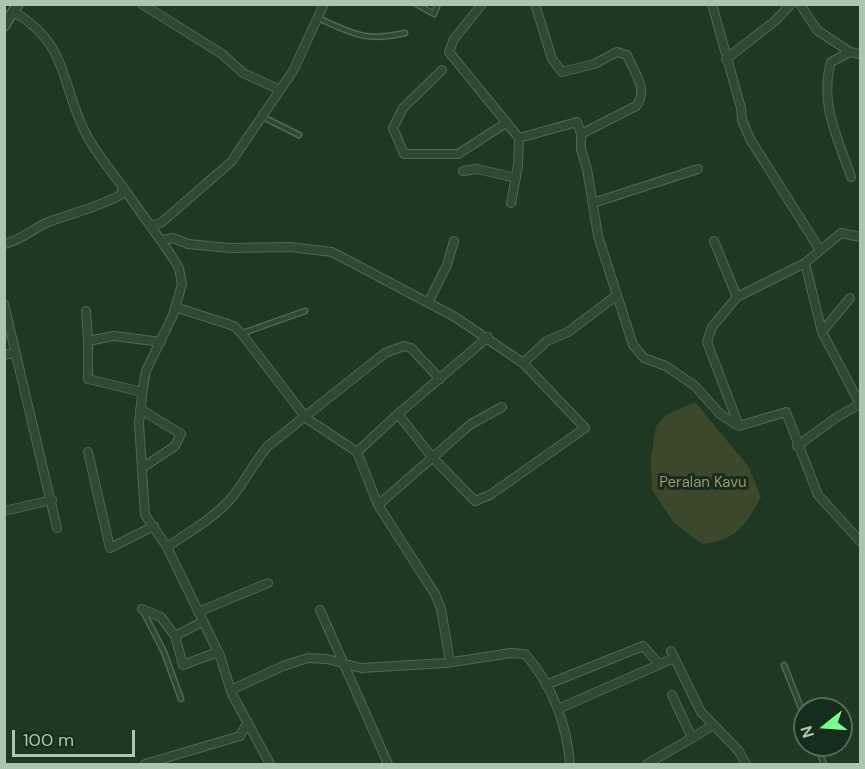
<!DOCTYPE html>
<style>
body{margin:0}
#map{position:relative;width:865px;height:769px;overflow:hidden;background:#1e3822;font-family:"DM Sans",sans-serif}
canvas{display:block}
.frame{position:absolute;inset:0;border:6px solid #abc6b0;pointer-events:none}
.north{position:absolute;left:793px;top:697px;width:60px;height:60px;box-sizing:border-box;background:#172d1b;border:2px solid #526a57;border-radius:50%;rotate:253deg;font-size:16px;font-weight:700;line-height:24px;text-align:center;color:#abc6b0}
.north::after{content:'';display:block;margin:auto;width:21px;height:27px;background:#77ff90;clip-path:polygon(50% 0,100% 100%,50% 72%,0 100%)}
.scale{position:absolute;left:12px;top:730px;width:123px;height:27px;box-sizing:border-box;border:3px solid #abc6b0;border-top:0;padding-left:8px;font-size:18px;line-height:21px;white-space:nowrap;color:#abc6b0;-webkit-text-stroke:4px #172d1b;paint-order:stroke}
</style>
<div id="map">
<canvas width="865" height="769"></canvas>
<div class="frame"></div>
<div class="north">N</div>
<div class="scale">100 m</div>
</div>
<script>
const c = document.querySelector('canvas').getContext('2d');
c.lineJoin = 'round';
function paint(path, color) {
  c.fillStyle = color;
  c.fill(path, 'evenodd');
}
function strokePath(path, color, width, dash) {
  c.strokeStyle = color;
  c.lineWidth = width;
  c.lineCap = dash ? 'butt' : 'round';
  c.setLineDash(dash || []);
  c.stroke(path);
}
function write(font, color, halo, rows, align = 'center') {
  c.font = font + ' "DM Sans",sans-serif';
  c.lineWidth = 6;
  c.setLineDash([]);
  c.textBaseline = 'middle';
  c.strokeStyle = halo;
  c.fillStyle = color;
  for (const [text, x, y, turn = 0] of rows) {
    c.save();
    c.translate(x, y);
    c.rotate((+turn || 0) * Math.PI / 180);
    c.textAlign = isNaN(turn) ? turn : align;
    if (halo) c.strokeText(text, 0, 0);
    c.fillText(text, 0, 0);
    c.restore();
  }
}
const green = new Path2D(`
 M695 402 748 466 761 497C745 526 737 540 702 544L674 523 652 490 651 458 656 426 666 415Z`);
const service = new Path2D(`
 M416 4 434 14 438 4
 M318 18C353 34 366 42 405 33
 M263 117 299 135
 M243 333 305 311
 M142 609 164 652 181 699
 M784 665 805 718
 M816 745 824 764`);
const minor = new Path2D(`
 M142 4 222 54 243 73 280 90
 M482 4 454 39 449 52 519 138 577 122 581 134
 M712 4 741 108 742 120 750 139 820 250
 M800 4 817 30 850 52
 M726 59 775 21 791 4
 M442 70 403 108 393 128 404 154H458L506 123
 M463 171 477 169 516 178
 M851 177C838 138 819 104 831 62L850 52 860 54
 M122 186 171 255 179 268 182 284 173 315 146 371 143 387 139 423 145 515 167 547 220 656 232 694 270 764
 M511 203 518 165 519 138
 M593 203 698 169
 M149 224 155 225 162 222 231 162 293 71 324 4
 M162 240 173 238 188 244 230 248 290 247 332 252 455 317 523 363 547 341 568 332 617 295 598 236 587 169 581 149V134L636 106C649 90 634 72 627 55L617 52 594 64 562 72 552 59 535 4
 M714 241 737 297
 M4 244C22 240 31 230 46 223 71 213 98 208 122 194V186C110 170 97 154 87 136 60 85 70 45 14 12
 M805 263 822 332
 M617 295 633 345 644 358 666 366 695 386 720 414 739 426 786 412 818 495 860 541
 M428 303 447 265 454 241
 M4 304 57 528
 M175 307 234 326 242 334 306 418 357 452 378 505 435 594 441 609 450 662
 M86 311 88 341
 M4 355 15 353
 M142 392 88 379V341L114 336 161 342
 M140 409 181 434 175 446 142 468
 M398 414 488 337
 M739 426 707 342 712 327 737 297 805 263 841 233 860 237
 M797 446 837 417 860 404 822 332 850 298
 M88 452 110 548 154 526
 M357 452 398 414 432 457 475 501 490 495 585 428 523 363
 M378 505 471 424 502 407
 M4 511 52 500
 M167 547C189 532 216 517 233 496 246 480 254 462 268 446L385 353 404 346 411 348 440 379
 M142 609 161 617 175 636
 M320 610 388 764
 M198 612 268 583
 M202 622 175 636 183 665 218 652
 M671 651 701 712 738 750 746 764
 M546 685 643 646 659 664
 M231 690 283 666 308 658 327 659 361 668 446 663 511 653 525 654C552 684 567 725 570 764
 M672 695 692 738 713 725
 M558 709 674 658
 M145 764 240 736 248 722
 M647 764 692 738`);
const tertiary = new Path2D(`
 M4 26 18 4`);
const parkNames = [
 ["Peralan Kavu",703,483]
];
paint(green, '#3c482c');
strokePath(service, '#4f6753', 7);
strokePath(minor, '#4f6753', 10);
strokePath(tertiary, '#4f6753', 12);
strokePath(service, '#314835', 4);
strokePath(minor, '#314835', 8);
strokePath(tertiary, '#314835', 9);
write('15px', '#9c9369', '#172d1b', parkNames);
</script>
